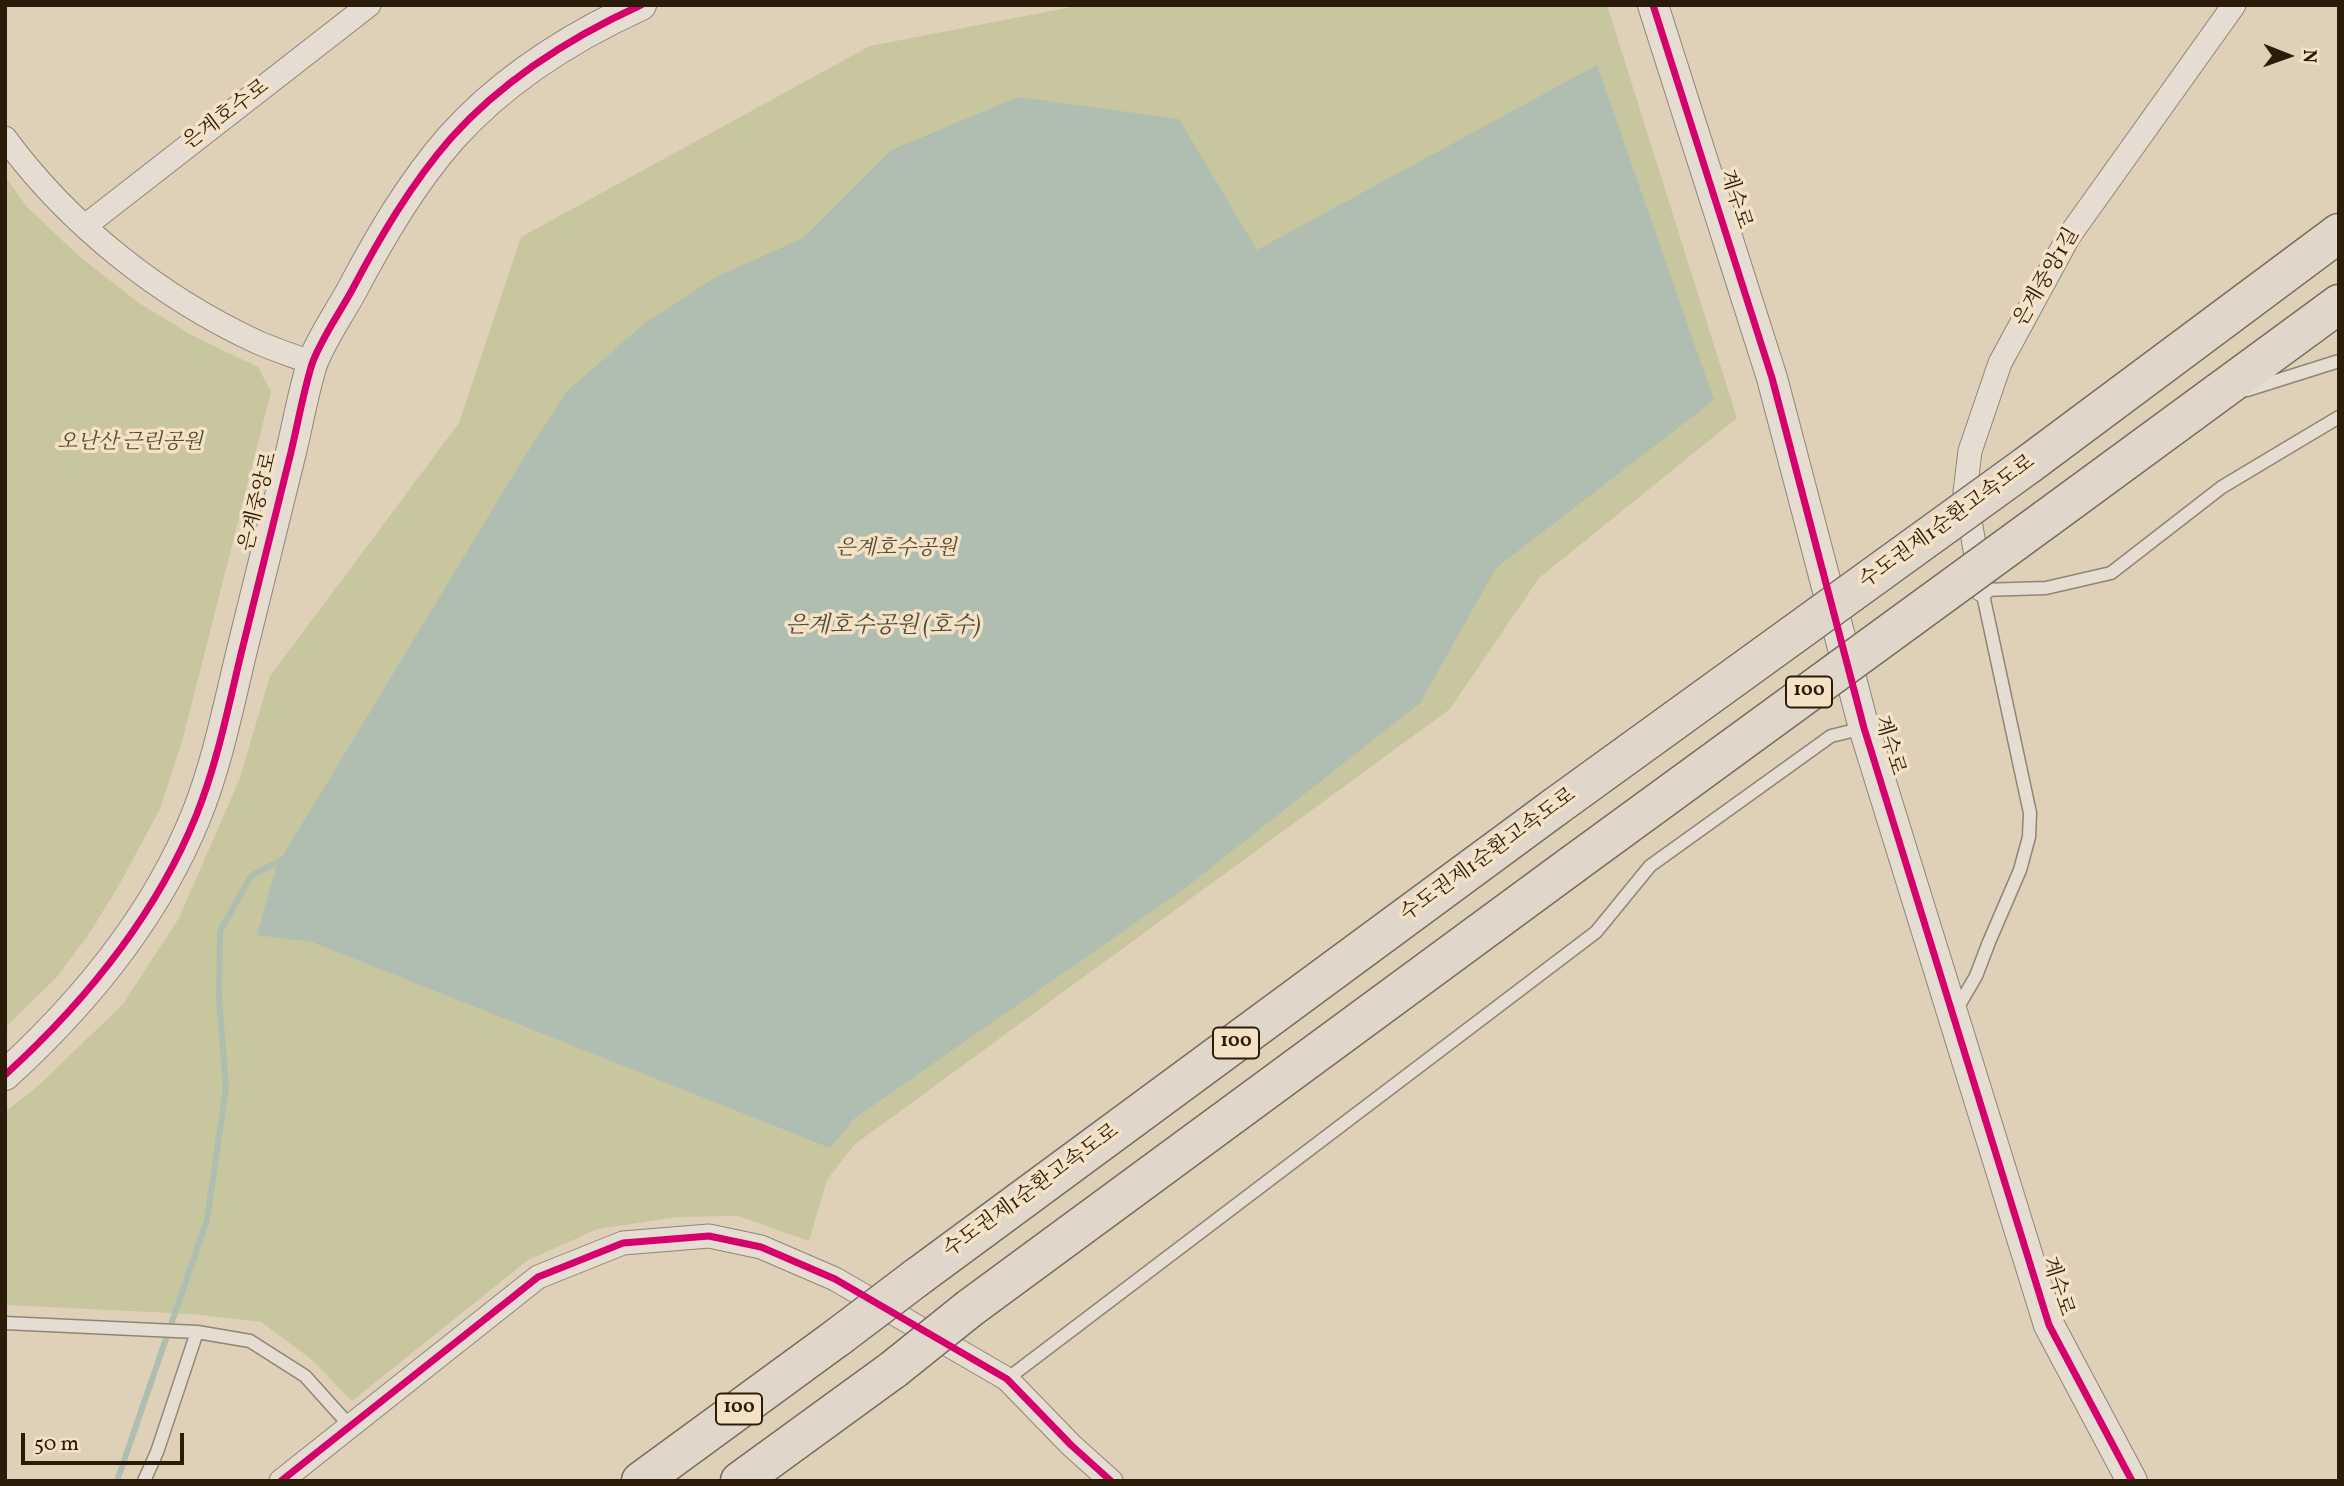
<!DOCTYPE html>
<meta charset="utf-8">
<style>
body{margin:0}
#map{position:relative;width:2344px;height:1486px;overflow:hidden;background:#dfd0b8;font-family:Vollkorn,serif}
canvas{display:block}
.frame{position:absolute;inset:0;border:7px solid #2b1c0a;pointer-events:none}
.north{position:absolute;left:2253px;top:21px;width:70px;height:70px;-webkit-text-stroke:5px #f5e2c6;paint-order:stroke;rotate:91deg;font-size:19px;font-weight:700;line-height:28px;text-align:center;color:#2b1c0a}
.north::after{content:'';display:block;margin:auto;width:24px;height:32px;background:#2b1c0a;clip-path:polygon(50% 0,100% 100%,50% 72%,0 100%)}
.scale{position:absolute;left:21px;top:1433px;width:163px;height:32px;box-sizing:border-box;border:4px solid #2b1c0a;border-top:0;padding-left:9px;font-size:21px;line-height:24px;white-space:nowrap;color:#2b1c0a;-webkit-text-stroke:5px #f5e2c6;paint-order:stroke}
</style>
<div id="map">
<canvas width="2344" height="1486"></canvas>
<div class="frame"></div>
<div class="north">N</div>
<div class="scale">50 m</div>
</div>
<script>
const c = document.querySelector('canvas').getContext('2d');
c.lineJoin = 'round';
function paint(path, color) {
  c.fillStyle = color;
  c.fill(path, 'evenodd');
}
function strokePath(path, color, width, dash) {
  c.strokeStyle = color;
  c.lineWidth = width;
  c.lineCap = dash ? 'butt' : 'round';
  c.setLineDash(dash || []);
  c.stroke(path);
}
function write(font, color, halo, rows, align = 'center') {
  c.font = font + ' Vollkorn,"Noto Serif KR",serif';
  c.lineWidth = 7;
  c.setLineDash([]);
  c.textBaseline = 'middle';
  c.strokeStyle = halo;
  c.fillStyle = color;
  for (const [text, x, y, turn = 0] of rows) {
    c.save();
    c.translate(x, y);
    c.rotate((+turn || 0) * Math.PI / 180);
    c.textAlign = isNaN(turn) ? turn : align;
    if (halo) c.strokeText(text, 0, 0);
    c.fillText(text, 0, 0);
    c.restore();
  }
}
const green = new Path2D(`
 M1082 5H1607L1737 418 1539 578 1450 709 854 1145 827 1180 809 1241 738 1216 677 1217 598 1229 528 1260 352 1401 311 1359 261 1322 192 1314 5 1305V1112L38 1086 123 1004 179 918 240 778 270 676 459 423 521 237 870 46Z
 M5 176 27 207 81 258 139 303 193 336 258 367 271 392 183 738 160 809 119 885 89 934 56 978 5 1028Z`);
const water = new Path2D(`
 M1597 65 1714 400 1496 568 1420 703 1184 889 855 1118 830 1148 312 942 257 935 276 867 523 459 567 391 645 323 716 277 803 238 891 150 1018 97 1179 119 1257 250Z`);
const stream = new Path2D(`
 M117 1481 207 1220 226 1087 219 998 220 931 251 876 281 860`);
const service = new Path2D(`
 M2247 390 2339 361
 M1955 1012 1976 976 1989 942 2020 870 2029 837 2030 813 1982 590 2046 588 2111 573 2222 487 2339 417
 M5 1323 197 1332 250 1341 305 1376 350 1426
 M1007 1379 1596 932 1650 866 1831 736 1864 728
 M144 1481 157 1452 197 1332`);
const minor = new Path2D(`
 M5 138C69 225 160 297 257 342 275 350 294 356 313 363
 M85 226 369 5
 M1982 590 1965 492 1970 451 2000 363 2069 236 2234 5
 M281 1481 538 1277 623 1243 709 1236 761 1247 835 1279 1007 1379 1071 1445 1111 1481`);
const tertiary = new Path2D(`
 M1653 5 1772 378 1864 728 2049 1325 2132 1481
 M5 1075C85 1002 155 917 196 816 217 764 228 708 241 654 257 587 274 520 291 452 298 423 303 393 312 364 321 339 339 314 352 290 380 237 411 184 451 138 502 81 571 37 641 5`);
const motorway = new Path2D(`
 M2029 464 2339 233
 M2046 519 2339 304
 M916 1278 1555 807
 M970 1308 1572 865
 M641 1481 838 1337
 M740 1481 894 1369`);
const motorwayBridge = new Path2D(`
 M1555 807 2029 464
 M1572 865 2046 519
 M838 1337 916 1278
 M894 1369 970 1308`);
const cycleway = new Path2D(`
 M1653 5 1772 378 1864 728 2049 1325 2132 1481
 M5 1075C85 1002 155 917 196 816 217 764 228 708 241 654 257 587 274 520 291 452 298 423 303 393 312 364 321 339 339 314 352 290 380 237 411 184 451 138 502 81 571 37 641 5
 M281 1481 538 1277 623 1243 709 1236 761 1247 835 1279 1007 1379 1071 1445 1111 1481`);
const shields = [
 [1809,692,46],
 [1236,1043,46],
 [739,1409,46]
];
const shieldNames = [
 ["100",1809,692],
 ["100",1236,1043],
 ["100",739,1409]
];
const streetNames = [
 ["은계호수로",227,116,-37],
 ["계수로",1734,200,72],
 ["은계중앙1길",2048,278,-60],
 ["은계중앙로",260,502,-76],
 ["수도권제1순환고속도로",1948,523,-36],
 ["계수로",1888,746,73],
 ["수도권제1순환고속도로",1489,856,-36],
 ["수도권제1순환고속도로",1032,1192,-36],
 ["계수로",2056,1287,72]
];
const parkNames = [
 ["오난산 근린공원",130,444],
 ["은계호수공원",896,550]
];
const waterNames = [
 ["은계호수공원 (호수)",883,628]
];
paint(green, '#c8c69f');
paint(water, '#afbeb0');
strokePath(stream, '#afbeb0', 6);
strokePath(service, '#8f8576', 15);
strokePath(minor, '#8f8576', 25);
strokePath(tertiary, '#8f8576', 32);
strokePath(motorway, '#766c5e', 41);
strokePath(service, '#e5ddd1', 12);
strokePath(minor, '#e5ddd1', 23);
strokePath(tertiary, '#e5ddd1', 30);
strokePath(motorway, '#e0d7ca', 38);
strokePath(motorwayBridge, '#766c5e', 41, []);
strokePath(motorwayBridge, '#e0d7ca', 38);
strokePath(cycleway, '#d6006c', 7);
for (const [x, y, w] of shields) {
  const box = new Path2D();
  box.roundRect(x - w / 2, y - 15.5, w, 31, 5);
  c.fillStyle = '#f5e2c6';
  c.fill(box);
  strokePath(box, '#2b1c0a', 2);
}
write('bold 19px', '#2b1c0a', null, shieldNames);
write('21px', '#2b1c0a', '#f5e2c6', streetNames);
write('italic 21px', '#544c30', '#f5e2c6', parkNames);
write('italic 23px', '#4c4a3b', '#f5e2c6', waterNames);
</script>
